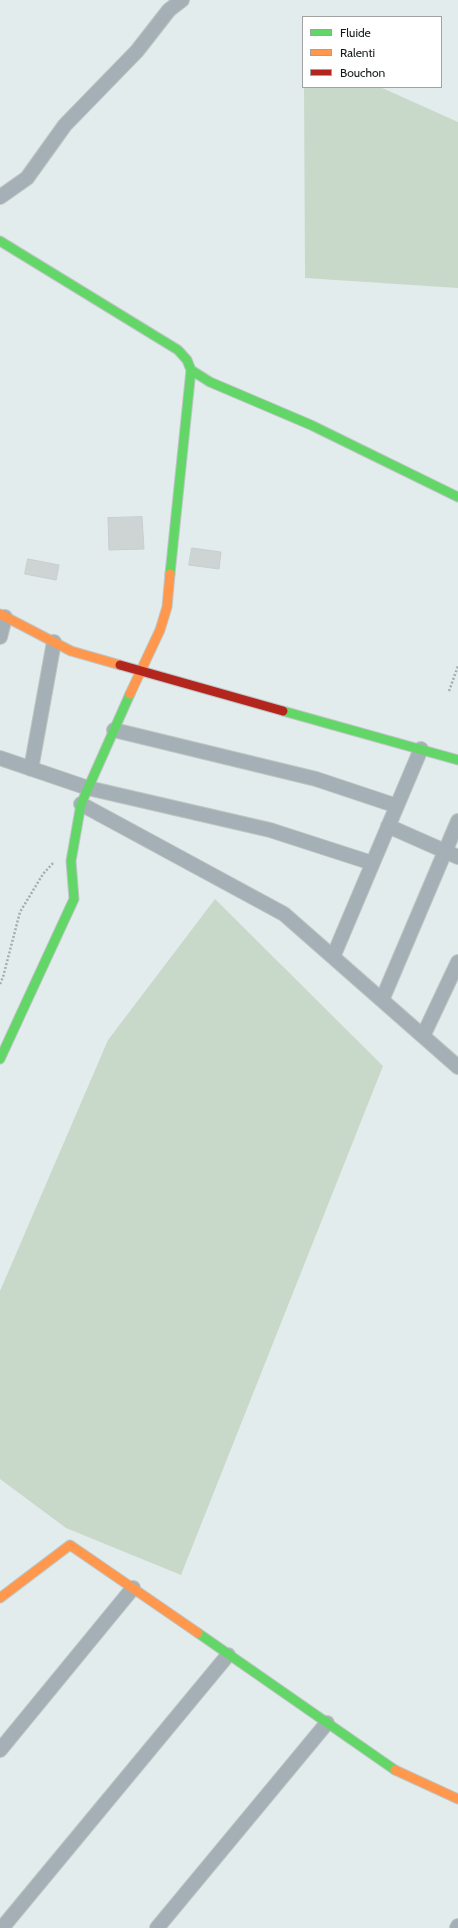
<!DOCTYPE html>
<style>
body{margin:0}
#map{position:relative;width:458px;height:1928px;overflow:hidden;background:#e2ecec;font-family:Cabin,sans-serif}
canvas{display:block}
.legend{position:absolute;left:302px;top:16px;width:140px;height:72px;box-sizing:border-box;background:#fff;border:1px solid #a1a3a3;margin:0;padding:5px 7px;list-style:none;font-size:12px;color:#141a1a}
.legend li{display:flex;align-items:center;gap:8px;height:20px}
.legend b{width:20px;border:1px solid #a1a3a3}
</style>
<div id="map">
<canvas width="458" height="1928"></canvas>
<ul class="legend">
<li><b style="height:5px;background:#63d668"></b>Fluide</li>
<li><b style="height:5px;background:#ff974d"></b>Ralenti</li>
<li><b style="height:5px;background:#b3261e"></b>Bouchon</li>
</ul>
</div>
<script>
const c = document.querySelector('canvas').getContext('2d');
c.lineJoin = 'round';
function paint(path, color) {
  c.fillStyle = color;
  c.fill(path, 'evenodd');
}
function strokePath(path, color, width, dash) {
  c.strokeStyle = color;
  c.lineWidth = width;
  c.lineCap = dash ? 'butt' : 'round';
  c.setLineDash(dash || []);
  c.stroke(path);
}
const green = new Path2D(`
 M304 87H380L458 122V288L305 278Z
 M215 899 383 1066 181 1575 66 1528 0 1479V1291L108 1040Z`);
const building = new Path2D(`
 M142 517 144 549 109 550 108 518Z
 M192 548 221 552 219 569 189 565Z
 M28 559 59 565 56 580 25 574Z`);
const path = new Path2D(`
 M449 691 458 666
 M0 984 3 977 20 912 43 874 54 862`);
const street = new Path2D(`
 M0 197 27 178 65 125 137 51 169 10 182 0
 M0 637 5 617
 M114 730 316 779 397 806
 M0 758 88 788 270 830 372 863
 M31 769 54 642
 M81 804 284 914 458 1067
 M388 826 458 857
 M333 957 421 749
 M382 1000 458 821
 M423 1036 458 962
 M0 1750 133 1588
 M2 1928 228 1655
 M157 1928 327 1723
 M457 1928 458 1926`);
const fast = new Path2D(`
 M0 241 178 350 187 360 191 370 210 382 311 425 458 497
 M170 574 191 370
 M283 711 458 760
 M0 1059 74 899 71 861 81 804 130 694
 M198 1633 395 1770`);
const slow = new Path2D(`
 M0 614 71 651 120 665
 M130 694 160 630 167 607 170 574
 M0 1598 70 1545 198 1633
 M395 1770 458 1799`);
const jam = new Path2D(`
 M120 665 283 711`);
paint(green, '#c8d9ca');
paint(building, '#cdd4d3');
strokePath(building, '#c7cecd', 1);
strokePath(street, '#bec5c5', 16);
strokePath(fast, '#bec5c5', 11);
strokePath(slow, '#bec5c5', 11);
strokePath(jam, '#bec5c5', 11);
strokePath(path, '#a3acb0', 2.5, [2, 2]);
strokePath(street, '#a4b0b5', 14);
strokePath(fast, '#63d668', 9);
strokePath(slow, '#ff974d', 9);
strokePath(jam, '#b3261e', 9);
</script>
